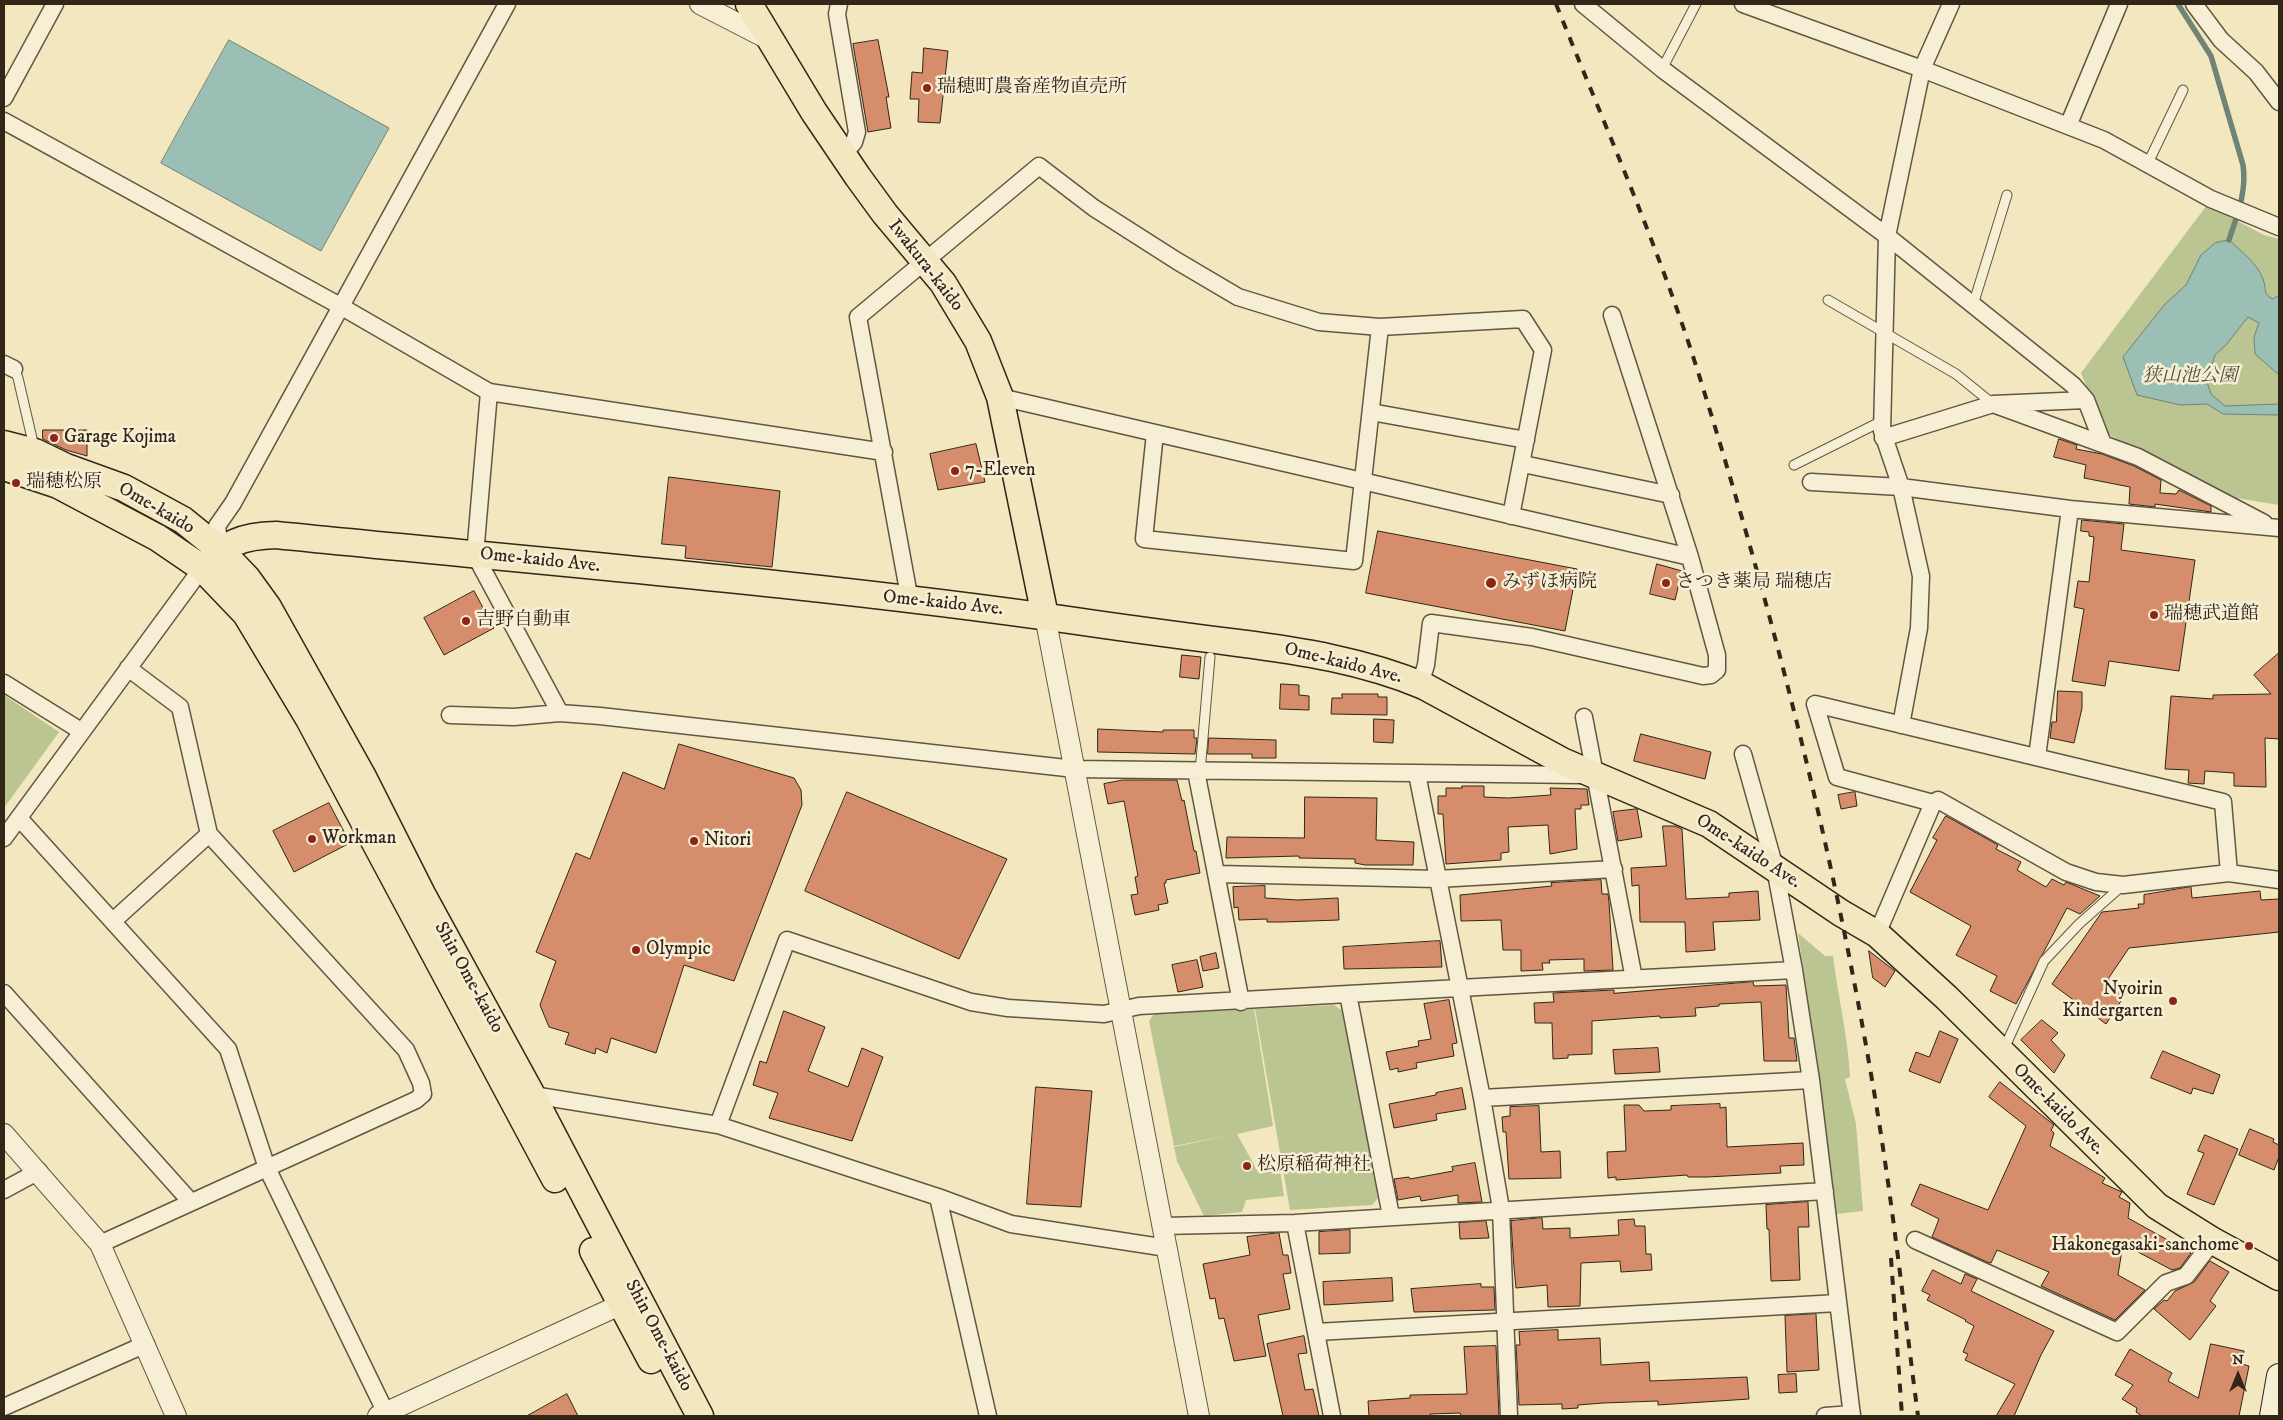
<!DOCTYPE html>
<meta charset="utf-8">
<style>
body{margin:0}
#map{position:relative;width:2283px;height:1420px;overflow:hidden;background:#f3e7bf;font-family:"IM FELL DW Pica",serif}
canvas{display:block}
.frame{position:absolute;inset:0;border:5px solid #312618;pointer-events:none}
.north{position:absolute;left:2213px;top:1350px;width:50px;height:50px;-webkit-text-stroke:4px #f7efd5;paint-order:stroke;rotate:0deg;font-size:14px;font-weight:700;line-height:20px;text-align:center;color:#312618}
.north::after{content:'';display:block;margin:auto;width:18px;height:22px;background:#312618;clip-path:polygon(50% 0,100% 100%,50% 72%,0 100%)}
</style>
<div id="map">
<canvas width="2283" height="1420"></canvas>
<div class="frame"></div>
<div class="north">N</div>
</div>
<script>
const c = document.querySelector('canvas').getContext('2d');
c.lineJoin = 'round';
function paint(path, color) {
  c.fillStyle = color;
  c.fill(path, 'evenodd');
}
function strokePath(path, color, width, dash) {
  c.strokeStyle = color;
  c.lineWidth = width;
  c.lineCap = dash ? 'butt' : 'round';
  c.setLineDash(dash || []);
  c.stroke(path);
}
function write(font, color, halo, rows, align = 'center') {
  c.font = font + ' "IM FELL DW Pica","Noto Serif JP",serif';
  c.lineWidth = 5;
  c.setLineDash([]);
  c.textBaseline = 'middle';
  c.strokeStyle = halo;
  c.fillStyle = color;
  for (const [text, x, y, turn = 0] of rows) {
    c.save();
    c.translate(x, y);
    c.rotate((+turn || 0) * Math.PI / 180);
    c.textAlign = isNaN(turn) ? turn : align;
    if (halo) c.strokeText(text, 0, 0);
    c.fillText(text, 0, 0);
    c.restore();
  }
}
const green = new Path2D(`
 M2207 205 2264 235 2279 239V505L2230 497 2105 433 2081 373Z
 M4 695 59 732 4 808Z
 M1798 933 1825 956H1833C1838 997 1848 1036 1850 1077L1845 1079 1856 1124 1863 1211 1836 1214 1820 1081Z
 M1334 1005 1343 1011 1378 1198 1372 1205 1290 1210 1255 1009Z
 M1254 1009 1273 1126 1237 1134 1258 1172 1280 1170 1284 1196 1246 1200 1242 1212 1204 1216 1177 1161 1174 1147 1230 1135 1174 1146 1149 1021 1154 1014Z`);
const water = new Path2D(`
 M229 40 389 128 321 251 161 163Z
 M2229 240C2240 250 2258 264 2263 279 2267 289 2262 294 2273 299L2279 295V375L2255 354 2254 337 2259 323 2248 317 2226 345 2215 355 2210 371 2207 382 2211 394 2225 406 2279 404V415L2223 414 2207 404 2180 405 2137 395 2123 357 2165 304 2186 285 2201 255 2215 243Z`);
const stream = new Path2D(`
 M2178 4 2211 56 2243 165C2247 192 2237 215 2229 240`);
const building = new Path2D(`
 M878 40 889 97H886L891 128 868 132 853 44Z
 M924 48 948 51 940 123 918 122 919 99H910L912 72 922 73Z
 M43 430H87V456L66 450 43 439Z
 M2059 439 2077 445 2076 449 2102 454 2134 466 2161 480 2160 493 2176 494 2179 490 2211 506V512L2155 504V507L2129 504 2130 487 2084 478 2086 465 2054 457Z
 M976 444 985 482 938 490 930 454Z
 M669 477 780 491 772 567 685 558 686 546 662 544Z
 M2082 520 2124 524 2121 550 2195 560 2179 671 2109 661 2105 686 2072 681 2084 609 2074 607 2078 581 2089 582 2094 537 2089 536V532L2081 531Z
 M1378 531 1577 569 1565 631 1366 593Z
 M1657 564 1682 571 1675 600 1650 594Z
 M474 591 494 628 444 655 424 618Z
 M2279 653V739L2265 738 2266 787 2234 786V773L2205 771 2204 784 2188 783 2189 770 2165 769 2171 696 2213 699V695L2271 694 2254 675Z
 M1182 655 1201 657 1199 679 1180 677Z
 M1281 684 1299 685V695L1309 696V710L1280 709Z
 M2058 691 2082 692V708L2074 743 2050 738 2052 722H2056Z
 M1342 694H1378V697H1387V715L1331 714 1332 698H1342Z
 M1374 719 1394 720 1393 743 1374 742Z
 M1098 729 1163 732V730H1194V738H1197L1195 754 1098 752Z
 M1641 734 1711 752 1705 779 1634 761Z
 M1209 738 1276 740V758H1252V754H1208Z
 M679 744 794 778 801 790 802 805 734 981 684 965 656 1053 611 1038 607 1053 596 1048 595 1054 565 1044 569 1033 549 1027 540 1005 556 961 536 952 576 853 590 859 623 772 664 789Z
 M1123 780H1177L1182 801 1184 800 1194 851H1196L1200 873 1166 880V883H1164L1168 903 1158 905 1159 910 1135 915 1131 895 1138 894 1135 877 1138 876 1124 801 1108 804 1104 784Z
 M1462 786H1484V797L1508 798 1551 795 1550 788 1587 789 1589 805H1581V809H1575L1577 849 1550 854 1548 825 1508 827 1509 852 1501 853V860L1446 864 1443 814H1438V796H1446V788H1462Z
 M847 792 1007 859 959 959 805 891Z
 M1855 792 1857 806 1841 809 1838 795Z
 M1305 797 1377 798 1376 840 1414 842 1413 865H1365L1355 863V859L1299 858V856L1226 858 1227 837 1304 838Z
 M329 803 350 843 294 872 273 831Z
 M1635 809H1637L1642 837 1618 841 1613 812Z
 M1946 816 1998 845 1996 849 2021 862 2017 870 2046 887 2052 879 2064 885 2066 882 2100 896 2080 914 2067 908 2016 1004 1990 991 1997 976 1956 955 1971 926 1910 892 1937 840 1933 838Z
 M1663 826H1675L1682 829 1686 899 1729 897V893L1758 891 1760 920 1713 922 1715 950 1686 952 1685 922H1640L1639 885 1632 886 1631 868 1666 866Z
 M1601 880 1602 894H1608L1609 902 1613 970 1584 971V959L1549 960 1550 963H1542L1543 970 1521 971V950H1503L1501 920 1461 921 1460 895 1552 886 1551 883Z
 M1265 886V898L1298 900 1338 898 1339 920 1282 922H1267V919L1239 920 1238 907 1234 908 1233 887Z
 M2191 887 2192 898 2260 891 2261 900 2279 899V932L2129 948 2108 979 2127 992 2106 1024 2052 984 2102 912 2139 908 2138 904H2144V895Z
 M1440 941 1442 967 1344 969 1343 947Z
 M1869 951 1895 971 1885 987 1873 978Z
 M1216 953 1219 968 1203 971 1200 957Z
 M1197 960 1203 987 1178 992 1172 965Z
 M1753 982 1754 986 1786 985 1789 1038H1794L1797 1061H1764L1761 1002 1719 1004V1006L1695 1008 1696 1016 1660 1018V1016L1592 1021V1054L1568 1055V1058L1553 1059 1552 1023H1535L1534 1003 1554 1002 1553 993 1614 990V993Z
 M1449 1000 1457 1043 1452 1044 1454 1056 1416 1063 1417 1068 1398 1072V1068L1390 1070 1386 1052 1419 1046 1418 1041 1431 1039 1424 1004Z
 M784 1011 825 1027 808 1071 848 1087 862 1048 883 1057 852 1141 769 1118 778 1093 753 1085 760 1061 766 1063Z
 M2042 1020 2058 1033 2051 1040 2065 1055 2054 1073 2021 1040Z
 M1940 1031 1958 1039 1940 1083 1909 1071 1916 1052 1929 1057Z
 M1658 1048 1660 1072 1615 1074 1613 1050Z
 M2163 1051 2220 1075 2213 1094 2193 1088 2191 1094 2151 1078Z
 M2000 1082 2054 1125 2051 1130 2054 1133 2050 1146 2105 1178 2102 1183 2122 1192 2119 1197 2130 1203 2128 1218 2191 1253 2180 1268 2172 1270 2123 1244 2118 1275 2145 1290 2115 1320 2041 1286 2049 1272 1997 1250 1991 1263 1987 1262 1932 1237 1939 1219 1911 1205 1920 1184 1988 1210 2026 1126 1989 1097Z
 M1036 1087 1092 1091 1081 1207 1027 1204Z
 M1462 1088 1466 1109 1436 1114 1437 1120 1394 1128 1389 1104 1436 1095V1093Z
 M1720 1104V1108L1726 1107 1727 1147 1803 1143 1804 1165 1780 1166 1781 1173 1707 1177H1688L1687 1175 1616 1180V1177L1608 1178 1607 1152 1626 1151 1624 1105H1639L1644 1111 1671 1110V1106Z
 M1539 1106 1541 1152 1560 1151 1561 1178 1509 1179 1506 1132H1503L1502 1117 1510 1116V1107Z
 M2250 1129 2274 1139 2273 1142 2279 1145V1157L2274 1170 2239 1155Z
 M2205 1135 2238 1149 2214 1205 2187 1194 2204 1153 2198 1151Z
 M1475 1163 1482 1202 1458 1203V1195L1421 1201 1420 1196 1398 1200 1394 1179 1409 1177 1410 1179 1453 1171 1452 1167Z
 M1808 1202 1809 1227H1798L1800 1280 1771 1281 1769 1229H1767L1766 1205Z
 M1542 1218 1543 1229 1570 1228V1238L1619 1235 1618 1220 1634 1219 1635 1226H1645L1646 1254H1651L1652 1270 1621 1272 1620 1261 1581 1263 1580 1306 1548 1307 1547 1285 1516 1288 1514 1267 1511 1221Z
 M1486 1221 1489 1238 1460 1239 1459 1223Z
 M1350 1230V1253L1319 1254V1232Z
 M1279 1233 1283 1255H1288L1291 1273 1283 1274 1290 1309 1258 1315 1266 1356 1234 1361 1224 1318 1219 1319 1215 1298 1210 1299 1203 1264 1250 1255 1247 1237Z
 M2210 1261 2229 1272 2210 1301 2216 1306 2190 1340 2154 1309 2164 1300 2167 1301 2175 1291 2194 1282Z
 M1933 1270 1961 1284 1965 1274 1977 1279 1971 1291 2054 1331 2041 1355 2014 1416H1996L2015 1384 1965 1360 1968 1354 1963 1352 1974 1326 1965 1321 1966 1320 1927 1300 1930 1295 1922 1291Z
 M1392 1278 1393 1301 1324 1305 1323 1282Z
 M1481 1284V1287H1494L1495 1310 1414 1312 1411 1289Z
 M1816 1314 1819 1370 1787 1372 1785 1316Z
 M1558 1330V1340L1600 1338 1601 1365 1649 1362 1650 1381 1747 1377 1749 1399 1658 1405V1401L1603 1403 1578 1405V1408L1562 1409V1404L1519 1405 1516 1345H1520L1519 1332Z
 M1304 1336 1307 1353 1298 1354 1305 1390 1313 1389 1319 1416H1283L1267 1344Z
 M2211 1344 2244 1351 2242 1364 2249 1366 2239 1416H2142L2136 1412 2137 1408 2122 1399 2133 1385 2115 1375 2130 1349 2172 1373 2168 1381 2198 1398Z
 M1496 1346 1499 1416H1461L1460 1413 1430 1414V1416H1369L1368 1401 1410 1398V1395L1467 1394 1464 1347Z
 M1796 1374 1797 1392 1779 1393 1778 1375Z
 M567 1394 578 1416H527Z`);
const service = new Path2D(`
 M1662 69 1696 4
 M2148 163 2183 90
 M1828 300 1956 374 1993 404
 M1973 305 2007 195
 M14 369 18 378 34 447
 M1794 465 1882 421
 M1200 772 1210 657
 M2004 1049 2044 961 2079 924 2123 885`);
const minor = new Path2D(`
 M839 4 837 14 857 132 854 142 843 155
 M1583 4 1662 69 1887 236 2073 385 2086 400 2103 444
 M1743 4 1922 69 2104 140 2211 199 2279 227
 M2194 4 2221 40 2256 72 2279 102
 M4 98 55 4
 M4 121 342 307 489 392 884 452
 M2068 126 2119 4
 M4 364 14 369
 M489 392 475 555 560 713
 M1000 397 1690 557
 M1993 404 2138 457 2264 523
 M1371 412 1526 440
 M1155 433 1144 539 1354 561 1380 327
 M1883 438 1993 404 2086 400
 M1523 464 1671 495
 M1811 482 1901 487 2070 509
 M220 550 217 526 233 503 507 4
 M910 601 858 317 1039 166 1094 208 1177 261 1238 297 1319 322 1380 327 1523 319 1543 350 1511 516
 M4 683 81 731
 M1420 684 1426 665 1431 623 1532 637 1703 676 1711 675 1717 670V655L1690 557 1612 315
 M450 715 514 717 560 713 600 716 1075 769 1582 775
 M1584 717 1634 979
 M1901 725 1919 628 1921 576 1901 487 1882 431 1887 236 1922 69 1951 4
 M1743 754 1775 868 1794 970 1811 1080 1852 1416
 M2037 757 2070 509 2279 528
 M1196 771 1241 1002
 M1417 774 1482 1098 1501 1209 1509 1416
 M1933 803 1837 777 1815 704 2223 802 2229 873
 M19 818 228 1049 267 1168 386 1413
 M4 838 202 568
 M1217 874 1437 879 1614 869
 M113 921 209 834
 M1877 934 1933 803 1938 800 2066 872 2096 882 2123 885 2229 873 2279 880
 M4 993 190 1201
 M1482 1098 1811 1080
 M527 1099 539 1096 718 1125 938 1197 1011 1224 1167 1248
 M718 1125 787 940 971 1002 1008 1008 1104 1014 1139 1006 1348 994
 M4 1190 39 1171
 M938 1197 988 1416
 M1391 1216 1348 994 1794 970
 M1295 1223 1332 1416
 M1163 1226 1295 1223 1825 1191
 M1915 1240 2117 1332 2166 1283 2186 1276 2213 1241
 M100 1244 416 1100 423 1094 421 1083 406 1050 209 834 180 707 128 668
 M1316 1332 1838 1303
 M4 1407 146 1344
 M1825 1416 1852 1414`);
const tertiary = new Path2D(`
 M700 4 770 40
 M1045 616 1199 1416
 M4 1134 100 1244 176 1416
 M378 1416 635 1298`);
const secondary = new Path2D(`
 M2272 1416 2279 1376`);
const primary = new Path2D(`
 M749 4 814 112 858 177 885 214 943 283 978 341 1000 397 1045 616
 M4 444 35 452 66 467 124 488 183 520 220 550 247 578 268 607 363 777 423 896 533 1097 700 1416
 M4 467 58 485 158 538 202 568 246 614 309 719 555 1179
 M202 568C227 543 240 536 276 535 543 562 811 583 1076 621 1130 629 1184 636 1238 643 1301 651 1364 661 1424 686L1562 761 1709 824 1841 913 1877 934 1947 998 2157 1206 2213 1241 2279 1277
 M593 1251 651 1360`);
const rail = new Path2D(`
 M1556 4C1607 131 1663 257 1703 388 1773 613 1831 842 1871 1074 1891 1187 1903 1302 1918 1416
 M1891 1258 1902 1416`);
const markers = [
 [927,88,5,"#8f2418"],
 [54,438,5,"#8f2418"],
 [955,471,5,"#8f2418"],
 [16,483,5,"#8f2418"],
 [1491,583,6,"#8f2418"],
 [1666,583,5,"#8f2418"],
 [2154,615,5,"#8f2418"],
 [466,621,5,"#8f2418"],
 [312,839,5,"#8f2418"],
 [694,841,5,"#8f2418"],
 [636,950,5,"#8f2418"],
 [2173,1001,5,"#8f2418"],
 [1247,1166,5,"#8f2418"],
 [2249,1246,5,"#8f2418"]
];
const poiNames = [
 ["瑞穂町農畜産物直売所",937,88],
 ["Garage Kojima",64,438],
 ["7-Eleven",965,471],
 ["瑞穂松原",26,483],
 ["みずほ病院",1502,583],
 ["さつき薬局 瑞穂店",1676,583],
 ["瑞穂武道館",2164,615],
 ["吉野自動車",476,621],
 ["Workman",322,839],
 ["Nitori",704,841],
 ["Olympic",646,950],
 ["Nyoirin",2163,990,"right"],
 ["Kindergarten",2163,1012,"right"],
 ["松原稲荷神社",1257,1166],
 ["Hakonegasaki-sanchome",2239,1246,"right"]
];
const streetNames = [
 ["Iwakura-kaido",925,266,52],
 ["Ome-kaido",156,509,30],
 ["Ome-kaido Ave.",540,561,6],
 ["Ome-kaido Ave.",943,604,6],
 ["Ome-kaido Ave.",1343,664,14],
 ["Ome-kaido Ave.",1748,852,33],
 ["Shin Ome-kaido",468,978,61],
 ["Ome-kaido Ave.",2058,1110,45],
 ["Shin Ome-kaido",658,1336,62]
];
const parkNames = [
 ["狭山池公園",2190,377]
];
paint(green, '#bbc591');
paint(water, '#9bbfb5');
strokePath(water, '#718276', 1);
strokePath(stream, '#718276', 5.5);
paint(building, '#d58d6c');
strokePath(building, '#312618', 1);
strokePath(service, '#625642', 11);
strokePath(minor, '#625642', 19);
strokePath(tertiary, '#625642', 22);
strokePath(secondary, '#312618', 26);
strokePath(primary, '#312618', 29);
strokePath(service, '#f7efd5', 9);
strokePath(minor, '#f7efd5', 16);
strokePath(tertiary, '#f7efd5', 20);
strokePath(secondary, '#f7efd5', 24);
strokePath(primary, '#f3e7bf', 26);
strokePath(rail, '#312618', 4, [9, 9]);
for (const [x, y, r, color] of markers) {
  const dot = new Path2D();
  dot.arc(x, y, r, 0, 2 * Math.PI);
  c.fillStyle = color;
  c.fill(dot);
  strokePath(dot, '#f7efd5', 2);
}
write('19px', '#312618', '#f7efd5', poiNames, 'left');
write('19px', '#312618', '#f7efd5', streetNames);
write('italic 19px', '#544e36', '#f7efd5', parkNames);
</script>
